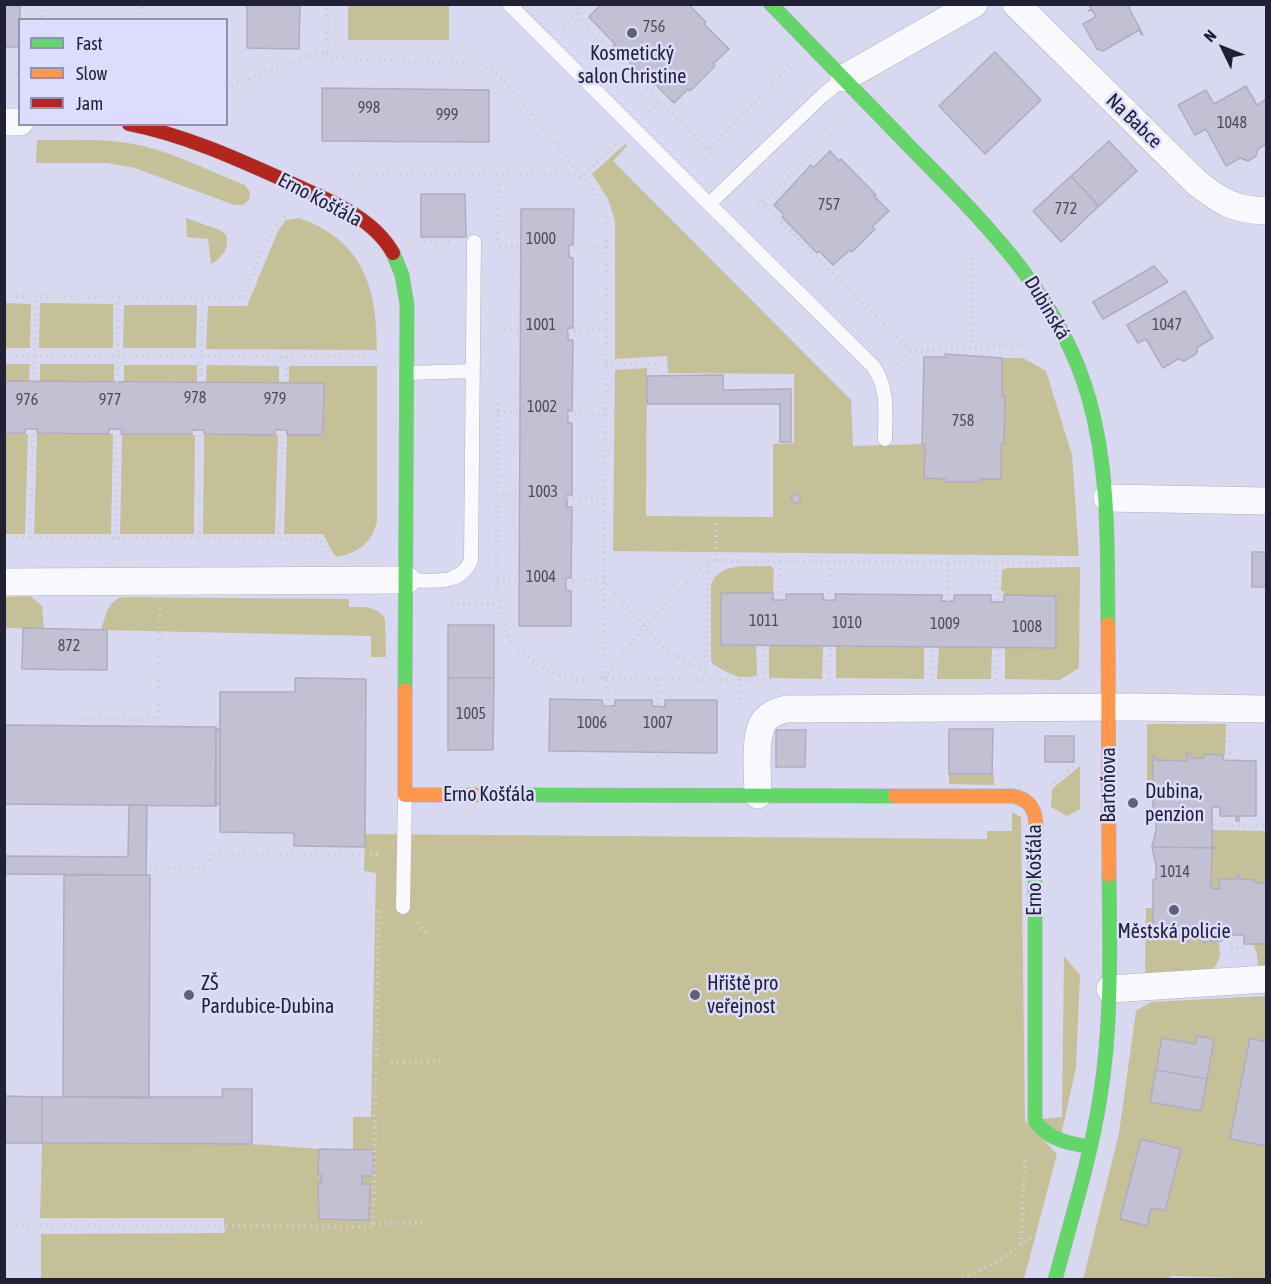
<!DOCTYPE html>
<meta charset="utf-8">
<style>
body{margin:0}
#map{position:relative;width:1271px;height:1284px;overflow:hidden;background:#d8d8f0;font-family:"Asap Condensed",sans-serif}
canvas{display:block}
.frame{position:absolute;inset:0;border:6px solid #212135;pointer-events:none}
.legend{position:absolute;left:18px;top:18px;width:210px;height:108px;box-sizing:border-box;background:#dcddfe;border:2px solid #9192ae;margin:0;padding:8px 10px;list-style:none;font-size:18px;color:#212135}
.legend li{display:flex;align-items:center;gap:12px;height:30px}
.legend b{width:30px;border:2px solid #9192ae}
.north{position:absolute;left:1193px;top:18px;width:60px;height:60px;-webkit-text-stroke:4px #dcddfe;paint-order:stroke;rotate:313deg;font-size:16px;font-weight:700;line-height:24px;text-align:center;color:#212135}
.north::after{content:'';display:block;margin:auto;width:21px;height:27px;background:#212135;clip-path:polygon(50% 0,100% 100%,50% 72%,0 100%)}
</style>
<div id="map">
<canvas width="1271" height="1284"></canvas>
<div class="frame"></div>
<ul class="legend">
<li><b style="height:8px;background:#63d668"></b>Fast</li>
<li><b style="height:8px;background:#ff974d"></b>Slow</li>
<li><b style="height:8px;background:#b3261e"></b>Jam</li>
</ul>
<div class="north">N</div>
</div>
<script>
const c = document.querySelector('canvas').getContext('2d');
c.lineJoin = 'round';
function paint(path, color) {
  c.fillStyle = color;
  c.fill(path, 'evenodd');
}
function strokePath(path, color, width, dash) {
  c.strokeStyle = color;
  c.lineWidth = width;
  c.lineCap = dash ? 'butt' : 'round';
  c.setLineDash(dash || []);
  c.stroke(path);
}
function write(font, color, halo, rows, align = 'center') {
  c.font = font + ' "Asap Condensed",sans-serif';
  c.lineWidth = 5;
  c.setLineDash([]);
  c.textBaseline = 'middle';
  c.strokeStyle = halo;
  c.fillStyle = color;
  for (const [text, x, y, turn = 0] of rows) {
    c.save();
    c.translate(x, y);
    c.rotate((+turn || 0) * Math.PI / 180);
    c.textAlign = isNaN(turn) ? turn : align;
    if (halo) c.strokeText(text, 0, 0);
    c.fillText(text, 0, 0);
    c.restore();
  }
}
const green = new Path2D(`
 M348 5H449V40H348Z
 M37 140C69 140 102 138 133 144 169 150 211 172 245 185L250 192 249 200 243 205H234L135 168 107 163H36Z
 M625 144 627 146 613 161 851 400 853 446 925 444 924 478 980 481V479H1001V444H1004L1005 396H1002V358H1023L1046 371 1072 455 1079 556 613 551 615 370 647 368 646 516 773 517V444L794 443V374L668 373 667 356 615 359V221L608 199 592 174Z
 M186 218 220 230 226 235C230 248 222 258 211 264L208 239 187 237Z
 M299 218C364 241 377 288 377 350L206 349 208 306H247L278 231 286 220Z
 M5 303 31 304 30 348H5Z
 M40 303 113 304V348H39Z
 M124 305H197L196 348H123Z
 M5 364H30L29 381H5Z
 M40 364H114V382L40 381Z
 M124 365H197V382L124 381Z
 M207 365 279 366V382H206Z
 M289 366H377V522C370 545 360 551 338 557L334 555 323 534H284L287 435H323V383L289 382Z
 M5 434H28L25 534H5Z
 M37 434H113L111 534H34Z
 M122 435H195L194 534H120Z
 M204 435H278L275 534H203Z
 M771 566 774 570 773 593 721 594V645L756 646 757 675C741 682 726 672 713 664L711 660V585C719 561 750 567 771 566Z
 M1080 567 1079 668 1060 680 1005 679V648H1056V596L1004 595V591H1001L1002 570 1007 568Z
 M30 596 42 606 44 629 5 628 4 597Z
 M122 597 349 599V607C364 607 376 605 385 619L386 657H371V636L101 630C106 616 107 602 122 597Z
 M769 645 823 646 822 679 769 678Z
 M836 646 924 647V679L836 678Z
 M939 647H992L991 679H937Z
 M1147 724H1226L1225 755 1204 754 1203 758H1190V753H1187V761L1156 760V756H1154L1153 780H1147Z
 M1080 766V809L1067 816 1051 807 1052 789Z
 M949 774H994V785L949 784Z
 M1012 812 1021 817 1025 1121 1057 1154 1024 1279H41V1234L225 1233 224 1218H40L42 1143 252 1144 319 1149H353V1117H371L376 873 364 871 365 834 987 839V831H1012Z
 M1212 830 1266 831V883H1256L1255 880 1239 879V875H1236V879L1220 880V889L1211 888 1212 849 1217 848 1216 847 1212 846Z
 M1146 908H1153V939H1156V935H1186L1187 942H1189V938H1203V942L1219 941 1220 956 1216 966 1211 969 1145 973Z
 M1266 941V965L1258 966 1257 954 1253 944H1263Z
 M1064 956 1080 975 1076 1067 1061 1136 1042 1119 1062 1117Z
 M1266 996V1279L1172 1276 1164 1280H1083L1119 1133 1136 1011 1151 1002Z`);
const building = new Path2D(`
 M4 4H20V47H4Z
 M247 4H300L299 49 247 48Z
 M601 4H688L706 22 704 24 729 49 713 64 715 66 690 91 688 89 674 103 649 78 647 80 613 46 615 44 589 17Z
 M1089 4H1127L1143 35H1142L1139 30 1103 51 1097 49 1083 24 1096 17 1092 10 1088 11 1091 9Z
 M995 52 1041 100 985 154 939 106Z
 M1246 86 1257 105 1266 99V144L1258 149 1256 156 1248 161 1240 158 1226 166 1206 129 1195 135 1178 105 1206 90 1214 104Z
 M322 88 489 90V142L322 141Z
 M1109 141 1137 171 1099 206 1071 176Z
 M830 151 839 161 841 159 876 195 874 196 889 211 872 227 875 229 852 252 850 250 833 265 819 251 817 253 782 217 784 215 774 205 811 165 814 167Z
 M1071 176 1099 206 1061 242 1033 211Z
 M421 194H465L466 237H421Z
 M521 209H574L573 245H569V257L573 258V328H568V340H573L572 411H568V423H572V495H567V507H572L571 578H566V590L571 591V626H519Z
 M1154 266 1168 282 1103 319 1093 302Z
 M1185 291 1213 338 1198 347 1196 354 1184 361 1178 359 1163 368 1146 339 1138 343 1127 325Z
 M945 354 1002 358V396H1005L1004 444H1001V479H980V482H945V479L924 478 925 444H922L924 357H946Z
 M723 375V390L791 389V442H780V404H647V376Z
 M4 381 324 383 323 435H287V430H275V435L204 434V430H192V434H121L122 429H109V434L37 433V429H25V433H4Z
 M797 493 801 500 795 504 791 497Z
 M1252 552H1266V587H1252Z
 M721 593H773V600H786V594H823V600H836L835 594 942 595 941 601H954V595H991V602H1004V595L1056 596V648L721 645Z
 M448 625H494V678H448Z
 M23 628 107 630V670L22 669Z
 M295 678 366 679 365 847 294 846V833L220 832V692H295Z
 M448 678H494L493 750H448Z
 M550 699 602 700 603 706H615V700H652V706L665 707V700H717V753L549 751Z
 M4 725 216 727V806L4 804Z
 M216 729H220V804H215Z
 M949 729H993L992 774H949Z
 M776 730H806L805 767H776Z
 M1045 736H1074V762H1045Z
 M1187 753H1190V758H1203L1204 754 1223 755V760L1256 761V816H1239V821H1236V816H1220V807H1212V846L1217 848 1152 847 1156 830V816H1153V756H1156V760L1187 761Z
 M129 805H147L146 875 4 874V856L128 857Z
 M1152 847 1217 848 1212 849 1211 888 1220 889 1219 879H1236V875H1239V879L1256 880V883H1266V941L1263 944H1244V935H1222V941H1206L1205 943 1203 942V938H1189V942H1186V935H1156V940L1153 939V880L1156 879V865Z
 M64 875H150L149 1098 63 1097Z
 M1197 1036 1214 1039 1207 1079 1156 1070 1162 1038 1195 1044Z
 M1250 1038 1266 1042V1146L1230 1139Z
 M1156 1070 1207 1079 1201 1111 1150 1102Z
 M222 1089H252V1144L42 1143V1097H223Z
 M4 1096 42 1097V1143H4Z
 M1141 1139 1181 1149 1165 1211 1151 1208 1147 1226 1120 1219Z
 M319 1149 373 1150V1176H362V1184H370L369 1220 319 1219 318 1183H322L321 1175H318Z`);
const path = new Path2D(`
 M42 4V20
 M572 4 579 11 582 23 708 150
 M142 20V4
 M563 27 586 4
 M327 53 331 58 480 64 502 78 582 177 618 142
 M4 74H20
 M226 87 314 54 327 53V4
 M649 112 659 102
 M720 162 708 150 790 66
 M352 175 566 173C593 176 600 201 607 224L603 679
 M752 192 911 351
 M750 216 842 124
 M498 240 499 174
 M424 241 453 242
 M499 246H521
 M569 248 607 247
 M971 257 973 347
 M4 296 243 298C251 279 269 226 285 216
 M498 329H521
 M568 331 607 330
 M4 356 376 357
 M896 364 911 351 1033 344
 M606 365 656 364V370
 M34 381 36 296
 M117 382 118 297
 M200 382 202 298
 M286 382V357
 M498 403 497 597 509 639 519 651 544 668 559 675 577 680 607 678 739 680V704
 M498 412H520
 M568 414 605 413
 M497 495 519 496
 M567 498 604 499
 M4 538 320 539 328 552
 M30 538 33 433
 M116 539V433
 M199 539V434
 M279 539 282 435
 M716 561V520
 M780 562 781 600
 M996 563 998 602
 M497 580 519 579
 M566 581H604L659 643 678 657 706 673
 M829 600 830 562
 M948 601V563
 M451 604H498
 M4 639H17
 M706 675 708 562
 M604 678 645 626 708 561 1075 563
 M657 679 658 706
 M739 680H775
 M763 680V645
 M829 680 830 646
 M996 680 998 647
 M931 681 932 647
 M607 706V678
 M81 719H158L160 609
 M1230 760V737
 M657 763 658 752
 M591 765V752
 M1054 783 1076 764
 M1214 824 1266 826
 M150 867H210V853L380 854
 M417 923 428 936
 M1231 936 1232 954
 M1231 947H1243L1248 949
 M391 1062 442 1061
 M373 1224 424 1223
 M4 1227 39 1225 373 1227 379 909
 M1021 1245 1025 1156
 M957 1280 994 1263 1032 1237`);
const lane = new Path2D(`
 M509 4 709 204
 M844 78 823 95 709 204 873 366C889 389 885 412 885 439
 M407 373 473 371
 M407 580C431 580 460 587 471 560L474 242
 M403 907 405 795`);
const street = new Path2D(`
 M1016 4 1197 183C1221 202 1235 210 1266 211
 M844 78 974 4
 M4 122H20
 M1107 498 1266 501
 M4 582 407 580
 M758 795C758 776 753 734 765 720 770 714 778 711 786 709L1135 707 1266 709
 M1110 989 1266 979`);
const fast = new Path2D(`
 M771 4C817 52 864 99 910 147 983 221 1060 295 1089 399 1110 474 1107 547 1108 624
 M393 253 402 275 407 305 405 690
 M521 795 895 796
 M1035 857V1121C1049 1140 1068 1143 1090 1147
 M1055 1280C1071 1220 1090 1160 1100 1098 1112 1024 1110 949 1109 875`);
const slow = new Path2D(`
 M1108 624 1109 875
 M405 690V795H521
 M895 796H1013C1044 802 1035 833 1035 857`);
const jam = new Path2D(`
 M129 124C184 135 233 157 284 180 322 198 371 214 393 253`);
const markers = [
 [632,33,6,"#616176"],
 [1133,803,6,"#616176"],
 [1174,910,6,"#616176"],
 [189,995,6,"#616176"],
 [695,995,6,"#616176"]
];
const numberNames = [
 ["756",654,27],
 ["998",369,108],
 ["999",447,115],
 ["1048",1232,123],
 ["757",829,205],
 ["772",1066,209],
 ["1000",541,239],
 ["1001",541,325],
 ["1047",1167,325],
 ["978",195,398],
 ["979",275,399],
 ["976",27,400],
 ["977",110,400],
 ["1002",542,407],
 ["758",963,421],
 ["1003",543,492],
 ["1004",541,577],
 ["1011",764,621],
 ["1010",847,623],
 ["1009",945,624],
 ["1008",1027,627],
 ["872",69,646],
 ["1005",471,714],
 ["1006",592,723],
 ["1007",658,723],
 ["1014",1175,872]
];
const poiNames = [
 ["Kosmetický",632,54,"center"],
 ["salon Christine",632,77,"center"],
 ["Dubina,",1145,792],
 ["penzion",1145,815],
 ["Městská policie",1174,932,"center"],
 ["ZŠ",201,984],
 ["Pardubice-Dubina",201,1007],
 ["Hřiště pro",707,984],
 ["veřejnost",707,1007]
];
const streetNames = [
 ["Na Babce",1134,121,44],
 ["Erno Košťála",320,200,28],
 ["Dubinská",1047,308,59],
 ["Bartoňova",1109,785,-90],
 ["Erno Košťála",489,795],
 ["Erno Košťála",1035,870,-90]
];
paint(green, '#c6c099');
paint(building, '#c4c0d4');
strokePath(building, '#b0acc0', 1.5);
strokePath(lane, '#afafc3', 15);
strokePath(street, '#afafc3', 28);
strokePath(fast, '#afafc3', 15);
strokePath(slow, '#afafc3', 15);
strokePath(jam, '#afafc3', 15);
strokePath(path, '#ceced5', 4, [1.5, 4.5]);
strokePath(lane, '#f9f9fd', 14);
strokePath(street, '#f9f9fd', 27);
strokePath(fast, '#63d668', 14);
strokePath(slow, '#ff974d', 14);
strokePath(jam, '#b3261e', 14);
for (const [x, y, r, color] of markers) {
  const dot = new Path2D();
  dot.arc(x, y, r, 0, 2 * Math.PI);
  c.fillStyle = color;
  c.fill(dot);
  strokePath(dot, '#dcddfe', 2);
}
write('16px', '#4c4b5f', null, numberNames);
write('20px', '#212135', '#dcddfe', poiNames, 'left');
write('20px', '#212135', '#dcddfe', streetNames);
</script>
